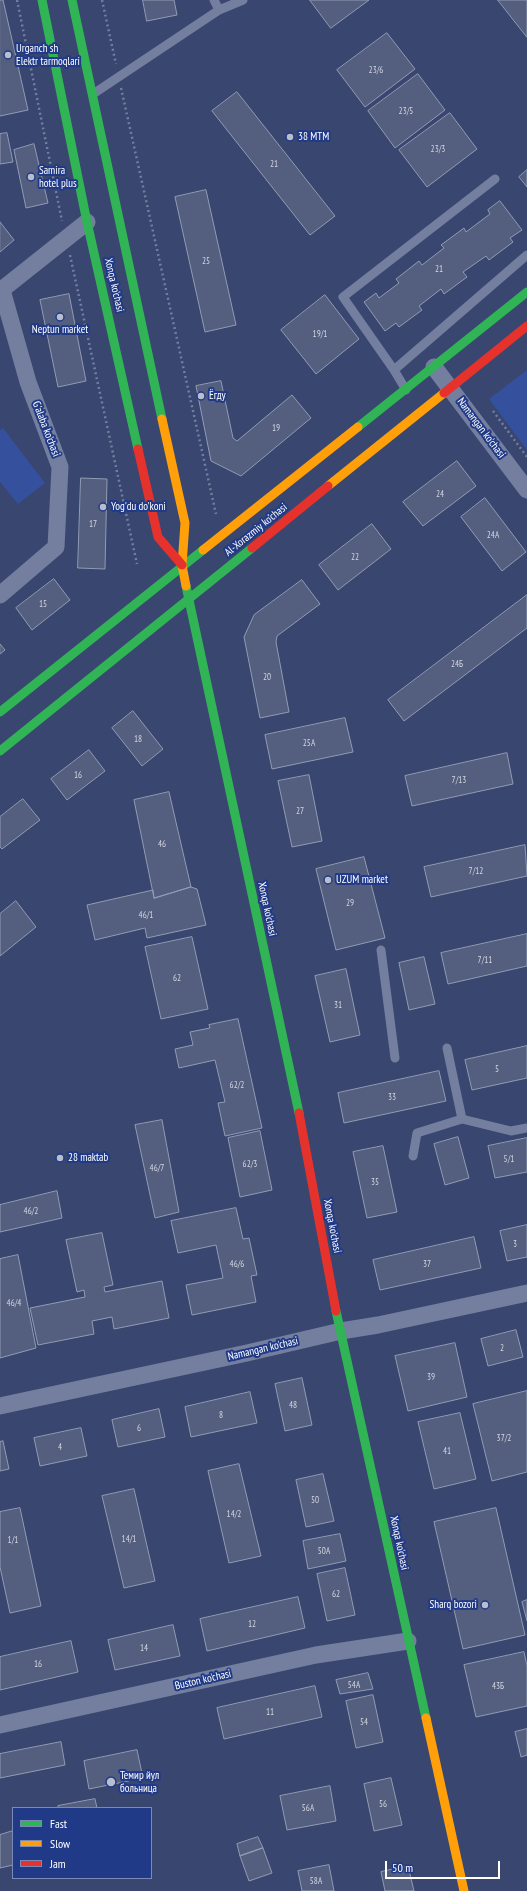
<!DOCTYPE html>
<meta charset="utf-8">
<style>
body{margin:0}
#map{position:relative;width:527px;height:1891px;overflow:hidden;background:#384670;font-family:"PT Sans Narrow",sans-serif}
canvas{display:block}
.legend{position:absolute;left:12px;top:1807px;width:140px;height:72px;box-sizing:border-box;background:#213a87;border:1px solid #7a89b7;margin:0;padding:5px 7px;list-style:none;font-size:12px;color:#fff}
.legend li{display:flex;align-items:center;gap:8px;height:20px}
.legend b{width:20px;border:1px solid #7a89b7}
.scale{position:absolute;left:385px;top:1861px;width:115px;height:18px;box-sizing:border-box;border:2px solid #fff;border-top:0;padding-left:5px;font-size:12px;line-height:14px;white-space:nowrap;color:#fff;-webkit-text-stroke:3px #213a87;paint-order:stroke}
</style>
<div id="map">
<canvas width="527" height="1891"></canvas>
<ul class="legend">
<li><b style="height:5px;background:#30b455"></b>Fast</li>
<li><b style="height:5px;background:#ff9f0a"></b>Slow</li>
<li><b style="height:5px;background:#e5322d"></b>Jam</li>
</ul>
<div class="scale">50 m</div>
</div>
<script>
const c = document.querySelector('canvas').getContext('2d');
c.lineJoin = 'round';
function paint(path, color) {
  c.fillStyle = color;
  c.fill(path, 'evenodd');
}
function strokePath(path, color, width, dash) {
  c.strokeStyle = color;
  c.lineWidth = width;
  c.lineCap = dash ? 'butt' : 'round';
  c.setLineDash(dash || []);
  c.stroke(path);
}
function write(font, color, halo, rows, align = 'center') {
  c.font = font + ' "PT Sans Narrow",sans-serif';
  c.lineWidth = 4;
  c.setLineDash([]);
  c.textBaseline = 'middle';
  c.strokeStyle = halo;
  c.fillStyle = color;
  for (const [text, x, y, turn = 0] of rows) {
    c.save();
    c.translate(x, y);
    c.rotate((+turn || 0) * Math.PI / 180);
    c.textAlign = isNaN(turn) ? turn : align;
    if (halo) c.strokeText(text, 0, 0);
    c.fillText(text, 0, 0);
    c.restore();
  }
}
const green = new Path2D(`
 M527 370V450L489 399Z
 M3 428 45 483 18 504 0 482V430Z`);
const building = new Path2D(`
 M0 0H3L28 110 0 116Z
 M143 0H174L177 15 147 21Z
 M310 0H369L331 28Z
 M498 0H527V37Z
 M387 33 415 69 365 107 337 70Z
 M418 74 445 110 395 148 368 111Z
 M237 92 335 216 310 235 212 111Z
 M450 113 477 149 427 187 399 150Z
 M7 133 13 162 0 164V134Z
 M34 144 48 203 26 208 14 150Z
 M527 170V187L519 177Z
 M206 190 236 325 205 332 175 197Z
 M500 201 522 230 510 238 513 242 489 260 486 256 463 272 467 277 444 294 441 289 419 306 422 310 399 327 396 323 385 331 364 302 376 293 379 298 399 283 396 279 419 261 422 265 444 248 441 245 464 228 466 232 490 214 488 210Z
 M0 222 14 240 0 252Z
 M69 294 86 381 58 387 40 300Z
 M325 295 359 339 316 374 281 330Z
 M221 381 233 438 237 441 292 395 311 418 241 476 211 461 196 386Z
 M457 461 476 486 423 526 403 502Z
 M81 478 107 479 105 569 78 568Z
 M485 498 526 552 502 571 461 517Z
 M372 524 391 549 338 590 319 565Z
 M54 579 70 600 32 630 16 608Z
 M302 580 320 604 277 636 276 642 289 712 260 718 244 637 254 615Z
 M527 595V628L404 721 388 700Z
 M0 644 5 650 0 654Z
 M133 711 163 749 142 766 112 728Z
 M345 718 353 752 272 769 265 735Z
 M89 750 105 771 67 800 51 779Z
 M507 753 513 784 412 806 405 776Z
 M309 775 322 841 292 847 278 781Z
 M169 792 191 887 154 898 134 800Z
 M23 799 40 820 2 849 0 847V817Z
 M525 845 527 876 431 897 424 867Z
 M364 857 385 938 336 950 316 869Z
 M191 887 197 889 206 925 147 938 145 928 95 940 87 905 153 890 154 898Z
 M16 901 36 927 0 956V914Z
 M527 934V966L448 984 441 953Z
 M192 937 208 1009 161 1019 145 947Z
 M424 957 435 1004 409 1010 399 963Z
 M346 969 360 1035 330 1042 315 976Z
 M238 1019 262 1128 225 1136 218 1103 225 1102 215 1060 179 1068 175 1049 193 1045 190 1032 210 1028 209 1025Z
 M527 1046V1078L472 1090 465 1060Z
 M439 1071 446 1101 344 1123 338 1093Z
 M162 1120 179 1212 155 1218 135 1125Z
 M260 1131 272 1190 240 1197 228 1138Z
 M458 1137 469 1178 445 1185 434 1144Z
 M527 1138V1172L495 1178 488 1146Z
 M383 1146 397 1212 367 1218 353 1152Z
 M57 1191 62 1218 0 1232V1205Z
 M236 1208 243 1239 249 1238 257 1275 251 1276 256 1302 192 1315 186 1285 223 1278 216 1245 178 1253 171 1221Z
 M527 1225V1257L507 1261 500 1231Z
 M102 1233 113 1285 104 1287 105 1292 162 1281 169 1318 114 1329 112 1317 92 1321 94 1334 38 1345 30 1308 85 1297 84 1290 77 1292 66 1240Z
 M474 1237 481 1268 380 1290 373 1260Z
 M18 1255 36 1348 0 1358V1259Z
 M516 1330 523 1357 488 1366 481 1339Z
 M455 1343 467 1397 408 1411 395 1356Z
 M302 1378 312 1425 285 1431 275 1384Z
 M527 1391V1472L492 1481 473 1404Z
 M250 1392 257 1423 191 1437 185 1407Z
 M159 1409 165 1437 118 1447 112 1420Z
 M460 1413 476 1479 434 1489 418 1422Z
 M81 1428 87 1456 40 1466 34 1438Z
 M3 1441 9 1469 0 1471V1442Z
 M239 1464 261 1556 229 1563 208 1471Z
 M323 1474 334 1521 306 1527 296 1480Z
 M134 1489 155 1581 124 1588 102 1496Z
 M20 1508 41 1606 10 1613 0 1567V1512Z
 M496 1508 525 1635 463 1649 434 1522Z
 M340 1534 346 1561 308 1569 303 1541Z
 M345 1568 355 1615 327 1621 317 1574Z
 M298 1597 305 1628 207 1651 200 1619Z
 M527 1600V1621L522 1602Z
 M173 1625 180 1656 115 1670 108 1640Z
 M71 1641 78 1672 0 1690V1657Z
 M524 1652 527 1666V1706L476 1717 464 1665Z
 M368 1673 373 1689 340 1694 336 1680Z
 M315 1686 322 1717 224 1739 217 1708Z
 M373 1695 383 1742 356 1748 346 1701Z
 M527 1729V1755L521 1757 515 1732Z
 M61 1742 65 1765 0 1778V1754Z
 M137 1750 143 1778 89 1789 84 1761Z
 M391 1778 402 1825 374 1831 364 1784Z
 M330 1786 336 1821 287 1830 280 1796Z
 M95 1799 97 1808H58V1806Z
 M13 1831V1865L0 1868V1835Z
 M258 1837 263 1848 240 1856 237 1844Z
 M263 1848 272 1873 249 1881 240 1856Z
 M329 1865 334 1891H302L298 1871Z
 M408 1866 414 1891H385L381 1872Z`);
const path = new Path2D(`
 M17 0 62 221
 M102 0 116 64
 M121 88 216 514
 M70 255 137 564
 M493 411 527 457`);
const lane = new Path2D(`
 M214 0 219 10
 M93 94 219 10 243 0
 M394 370 343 297 495 179
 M406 390 394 370 527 255
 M381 950 395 1058
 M447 1048 462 1119 511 1131 527 1128
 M413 1156 417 1133 462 1119`);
const street = new Path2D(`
 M0 291 87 222
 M434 367 527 490
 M0 595 56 547 60 467 28 382 2 290
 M0 1406 247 1353 341 1331 378 1325 527 1293
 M0 1725 316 1655 408 1641`);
const fast = new Path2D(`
 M42 0 87 222 138 449
 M72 0 162 419
 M358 427 527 292
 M186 586 299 1113
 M0 712 203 550
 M0 751 252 548
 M336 1311 426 1718`);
const slow = new Path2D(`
 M162 419 185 523 182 565 186 586
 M328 486 444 393
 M203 550 358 427
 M426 1718 464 1891`);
const jam = new Path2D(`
 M444 393 527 326
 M138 449 158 537 182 565
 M252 548 328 486
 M299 1113 336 1311`);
const markers = [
 [8,55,4,"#b9becd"],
 [290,137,4,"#b9becd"],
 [31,177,4,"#b9becd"],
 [60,317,4,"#b9becd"],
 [201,396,4,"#b9becd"],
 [103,507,4,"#b9becd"],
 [328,880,4,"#b9becd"],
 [60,1158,4,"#b9becd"],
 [485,1605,4,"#b9becd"],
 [111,1782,5,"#b9becd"]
];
const numberNames = [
 ["23/6",376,70],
 ["23/5",406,111],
 ["23/3",438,149],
 ["21",274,164],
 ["25",206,261],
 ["21",439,269],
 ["19/1",320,334],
 ["19",276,428],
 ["24",440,494],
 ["17",93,524],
 ["24A",493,535],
 ["22",355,557],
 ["15",43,604],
 ["24Б",457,664],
 ["20",267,677],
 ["18",138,739],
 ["25A",309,743],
 ["16",78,775],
 ["7/13",459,780],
 ["27",300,811],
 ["46",162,844],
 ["7/12",476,871],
 ["29",350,903],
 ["46/1",146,915],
 ["7/11",485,960],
 ["62",177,978],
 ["31",338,1005],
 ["5",497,1069],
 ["62/2",237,1085],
 ["33",392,1097],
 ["5/1",509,1159],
 ["62/3",250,1164],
 ["46/7",157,1168],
 ["35",375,1182],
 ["46/2",31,1211],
 ["3",515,1244],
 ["46/6",237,1264],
 ["37",427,1264],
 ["46/4",14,1303],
 ["2",502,1348],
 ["39",431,1377],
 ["48",293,1405],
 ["8",221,1415],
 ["6",139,1428],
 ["37/2",504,1438],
 ["4",60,1447],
 ["41",447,1451],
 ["50",315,1500],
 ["14/2",234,1514],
 ["14/1",129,1539],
 ["1/1",13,1540],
 ["50А",324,1551],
 ["62",336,1594],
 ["12",252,1624],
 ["14",144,1648],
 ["16",38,1664],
 ["54А",354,1685],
 ["43Б",498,1686],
 ["11",270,1712],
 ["54",364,1722],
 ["56",383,1804],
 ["56А",308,1808],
 ["58А",316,1881]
];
const poiNames = [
 ["Urganch sh",16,49],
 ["Elektr tarmoqlari",16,62],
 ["38 MTM",298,137],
 ["Samira",39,171],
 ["hotel plus",39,184],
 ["Neptun market",60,330,"center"],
 ["Ёгду",209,396],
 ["Yog'du do'koni",111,507],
 ["UZUM market",336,880],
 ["28 maktab",68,1158],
 ["Sharq bozori",477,1605,"right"],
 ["Темир йул",120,1776],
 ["больница",120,1789]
];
const streetNames = [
 ["Xonqa ko'chasi",114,285,77],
 ["Namangan ko'chasi",481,428,53],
 ["G'alaba ko'chasi",46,429,69],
 ["Al-Xorazmiy ko’chasi",256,530,-39],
 ["Xonqa ko'chasi",267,909,78],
 ["Xonqa ko'chasi",332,1226,79],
 ["Namangan ko'chasi",263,1349,-13],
 ["Xonqa ko'chasi",399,1543,78],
 ["Buston ko'chasi",203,1680,-13]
];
paint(green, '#35509d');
paint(building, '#545f80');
strokePath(building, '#929bb3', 1);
strokePath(path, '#747e9e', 2.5, [2, 3]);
strokePath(lane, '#747e9e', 9);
strokePath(street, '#747e9e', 17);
strokePath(fast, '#30b455', 9);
strokePath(slow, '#ff9f0a', 9);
strokePath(jam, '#e5322d', 9);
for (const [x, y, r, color] of markers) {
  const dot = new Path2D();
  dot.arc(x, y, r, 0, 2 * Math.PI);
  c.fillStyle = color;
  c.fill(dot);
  strokePath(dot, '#213a87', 1.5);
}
write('9px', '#d4d7df', null, numberNames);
write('11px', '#fff', '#213a87', poiNames, 'left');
write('11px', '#fff', '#213a87', streetNames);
</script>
